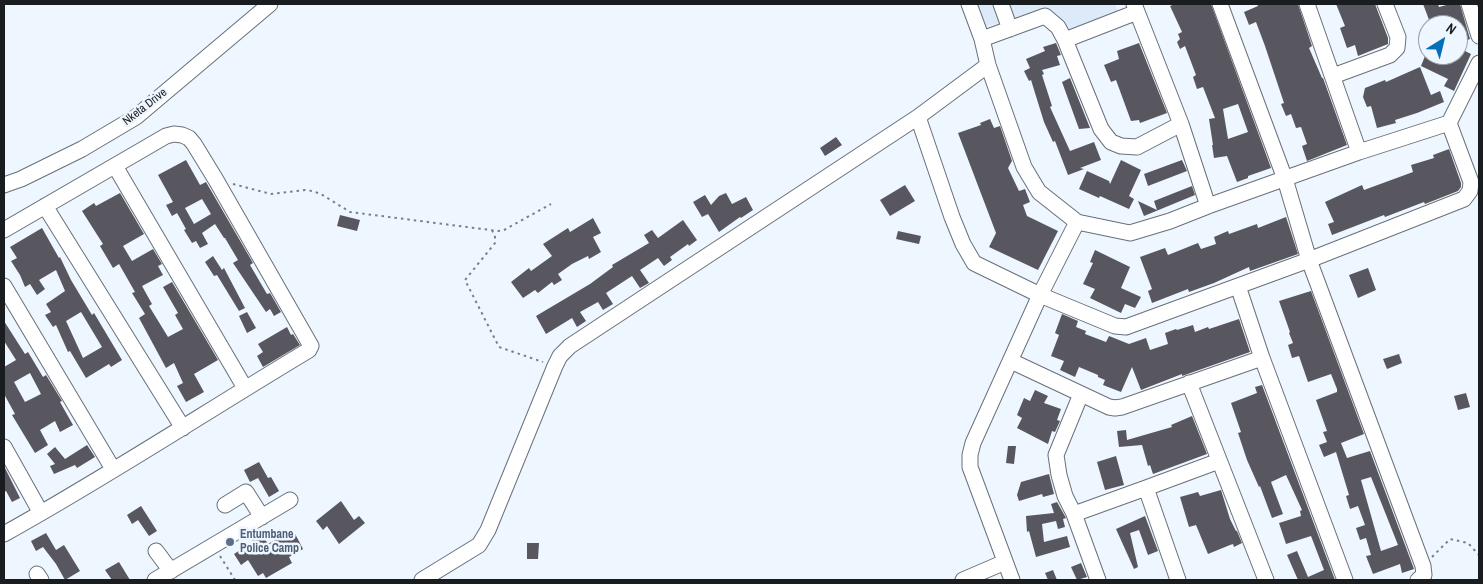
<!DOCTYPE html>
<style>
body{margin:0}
#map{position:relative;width:1483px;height:584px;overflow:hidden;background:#eef6ff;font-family:"Archivo Narrow",sans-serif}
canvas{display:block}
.frame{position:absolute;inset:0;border:5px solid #1a1d1f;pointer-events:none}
.north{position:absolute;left:1418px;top:15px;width:50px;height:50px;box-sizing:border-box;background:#eef6ff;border:1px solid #999fa5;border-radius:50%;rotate:36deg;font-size:14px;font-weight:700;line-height:20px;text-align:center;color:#1a1d1f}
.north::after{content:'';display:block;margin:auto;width:18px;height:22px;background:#026fbb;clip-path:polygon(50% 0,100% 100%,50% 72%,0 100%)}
</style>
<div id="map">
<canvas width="1483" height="584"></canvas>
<div class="frame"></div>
<div class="north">N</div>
</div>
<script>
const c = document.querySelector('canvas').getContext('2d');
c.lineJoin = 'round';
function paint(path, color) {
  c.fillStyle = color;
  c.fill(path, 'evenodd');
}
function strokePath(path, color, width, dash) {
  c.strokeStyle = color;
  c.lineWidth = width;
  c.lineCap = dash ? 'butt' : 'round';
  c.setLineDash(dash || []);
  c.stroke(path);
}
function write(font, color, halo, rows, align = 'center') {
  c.font = font + ' "Archivo Narrow",sans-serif';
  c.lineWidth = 5;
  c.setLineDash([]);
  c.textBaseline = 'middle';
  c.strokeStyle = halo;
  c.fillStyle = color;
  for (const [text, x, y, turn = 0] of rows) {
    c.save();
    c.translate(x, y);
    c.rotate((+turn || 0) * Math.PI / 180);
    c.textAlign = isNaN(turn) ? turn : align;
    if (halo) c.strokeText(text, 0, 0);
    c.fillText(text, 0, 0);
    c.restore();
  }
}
const built = new Path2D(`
 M974 4H1115L1120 14 1066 37 1045 13 983 27Z`);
const building = new Path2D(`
 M1175 4H1211L1271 168 1248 176V178L1237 182 1227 156 1214 158 1212 145H1213L1209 119 1215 118 1203 87 1197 89 1193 77 1196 75 1185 46 1180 49 1177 42 1180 39 1178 34 1182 32 1170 6ZM1238 104 1248 132 1228 139 1223 109Z
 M1257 4H1298L1312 46 1309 48 1322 78H1323L1347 145 1307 161 1302 146 1307 144 1301 127 1296 128 1291 114 1286 116 1281 104 1284 103 1265 46 1256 22 1249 25 1244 12 1258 6Z
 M1336 4H1375L1388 38V44L1358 56 1355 45 1347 48 1340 28 1345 26Z
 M1423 4H1438L1439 7 1450 4H1460L1470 39 1462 42 1458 31V25H1431Z
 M1056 43 1061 55 1057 56 1060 65 1042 70 1044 74 1042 75 1052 106 1050 107 1070 151 1094 142 1101 160 1080 168 1084 169 1068 175 1055 141 1053 142 1044 122 1031 80 1029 81 1024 71 1030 68 1026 59 1045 51 1043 47Z
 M1139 43 1167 113 1140 123 1139 120 1131 121 1116 80 1111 82 1104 65 1119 59 1117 51Z
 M1461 49 1471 54 1454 91 1444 86 1448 79 1421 66 1425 56 1436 61 1434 55H1459Z
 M1420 67 1431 95 1440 91 1444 102 1417 113 1395 120 1396 123 1377 128 1371 106 1367 107 1363 97 1365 88 1385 80 1386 82Z
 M1070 78 1090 128 1079 129 1062 82Z
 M990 119 994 128 1000 126 1012 161 1008 168 1019 191 1025 189 1030 202 1023 205 1027 216 1058 231 1038 270 989 247 996 233 958 133 981 125 980 123Z
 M836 137 842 145 825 156 820 148Z
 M1449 149 1461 183V187L1458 191 1425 204 1424 202 1385 217 1384 215 1332 235 1328 224 1334 222 1325 202 1362 185 1364 190 1413 172 1411 165 1434 158 1433 155Z
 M186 160 200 185 206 182 253 263 250 265 267 294 270 293 281 312 274 316 270 309 266 312 233 263 238 260 225 238H224L215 224 202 233 208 244 200 248 196 241 192 243 184 230 186 229 177 213 172 216 166 205 173 202 158 175ZM202 199 211 214 194 224 185 208Z
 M1121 160 1141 170 1129 196 1134 199 1129 209 1100 196 1099 198 1079 189 1087 171 1109 181 1110 184Z
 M1182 160 1187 171 1148 186 1144 174Z
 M905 185 915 201 890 216 880 200Z
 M1192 186 1195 195 1144 216 1138 201 1157 210 1154 201Z
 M120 193 144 234 123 246 132 261 153 249 162 264 158 266 163 275 142 286 152 304 149 306 168 337 183 329 175 315 178 313 163 287 172 282 218 360 194 374 204 392 186 402 177 386 183 383 174 363 166 368 139 318 145 314 132 293 135 292 119 264 113 268 100 246 103 244 82 211 94 203 96 206Z
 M726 193 732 204 746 197 753 210 741 218 740 217 719 232 708 214 702 217 693 202 705 195 711 205 719 196Z
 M340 215 360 220 357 231 337 226Z
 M1286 217 1298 254 1250 271 1249 267 1214 283 1189 292 1188 289 1152 303 1148 291 1152 289 1140 257 1165 248 1168 255 1198 243 1201 249 1216 244 1214 237 1228 231 1229 234 1257 224 1258 228Z
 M593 218 601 233 593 237 601 252 589 259 588 256 572 264 558 274 562 280 554 285 552 282 538 293 535 290 523 298 511 282 529 268 531 271 552 256 543 244 568 228 570 232Z
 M683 220 697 240 689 246 688 244 670 257 672 260 664 266 658 258 640 270 649 283 640 288 632 276 606 293 613 304 603 310 598 302 580 312 586 321 577 327 572 318 546 334 536 316 590 284 613 267 612 265 649 243 644 235 652 230 658 238Z
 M42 228 59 258 60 257 71 280 92 315 94 313 122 360 111 367 109 364 86 378 70 351 68 352 56 325 53 327 45 315 51 312 46 304 65 291 56 270 39 280 45 289 37 295 30 284 25 287 20 275 11 261 17 258 10 247ZM81 312 102 347 83 358 66 321Z
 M898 231 921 236 919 244 896 239Z
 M1095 250 1130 267 1121 288 1141 297 1135 308 1125 304 1121 313 1090 298 1095 289 1083 284 1093 263 1090 262Z
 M213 256 222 270 224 268 245 308 239 311 217 275 214 276 205 262Z
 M1368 268 1376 290 1358 298 1349 275Z
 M1311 291 1364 434 1341 443 1347 458 1370 451 1414 569 1402 573 1400 564 1373 574 1366 556 1371 555 1366 538 1360 540 1356 528 1365 525 1358 506 1350 509 1346 496 1349 495 1336 452 1324 457 1319 445 1327 442 1323 432 1327 431 1316 400 1337 392V389L1331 374 1308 382 1299 356 1292 358 1288 345 1293 343 1289 333 1290 332 1279 301ZM1371 477 1398 545 1381 551 1361 480Z
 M247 312 256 328 247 333 239 316Z
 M1062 314 1078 321 1076 327 1086 331 1085 334 1106 342 1109 336 1129 344 1146 338 1150 350 1168 344 1165 333 1176 329 1177 330 1193 325 1195 332 1208 327 1209 329 1239 319 1250 352 1182 376V374L1141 390 1132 367 1121 392 1103 385 1105 380 1098 377V375L1079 367 1075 377 1060 370 1064 361 1051 356 1059 335 1055 333Z
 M4 321 25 354 28 352 43 377 46 375 62 401 60 402 73 425 60 432 55 421 40 430 48 445 35 453 12 415 15 414 4 394V367L16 360 4 341ZM30 373 41 394 25 402 14 382Z
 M287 327 291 335 293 334 300 345 263 367 257 356 263 352 258 344Z
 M1399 354 1402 363 1387 369 1383 359Z
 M1262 385 1335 580H1298L1287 555 1297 551 1308 577 1324 570 1311 536 1286 544 1279 523 1301 516 1300 511 1302 510 1286 475 1271 482 1283 514 1272 518 1260 486 1259 487 1247 460 1238 433 1241 432 1231 403 1257 393 1255 387Z
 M1035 390 1048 396 1044 403 1061 409 1057 420 1060 421 1055 432 1052 431 1048 444 1017 428 1022 418 1017 415 1024 398 1030 401Z
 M1466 393 1470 407 1458 410 1454 396Z
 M1192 416 1207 454 1153 474 1150 465 1148 466 1142 445 1119 447 1117 431 1126 430 1127 440 1172 427 1171 425Z
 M87 445 95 457 77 468 75 465 54 474 50 466 55 464 47 454 55 447 65 459Z
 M1008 446H1016L1014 464 1006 463Z
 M1116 456 1124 485 1105 490 1097 462Z
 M259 462 268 478 271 477 279 491 269 497 258 478 250 482 244 470Z
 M4 466 20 498 12 502 6 491 4 492Z
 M1049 474 1054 494 1043 497 1042 494 1019 501 1017 495 1021 482Z
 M1221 490 1230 519 1236 531H1237L1242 543 1234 547 1233 544 1230 545 1208 554 1196 525 1189 527 1180 497 1198 492 1200 496Z
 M341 501 354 520 359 516 365 523 339 544 327 526 323 530 316 521Z
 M1057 502 1066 518 1063 519 1065 527 1058 529 1056 521 1042 524 1044 542 1067 536 1070 547 1036 557 1029 531 1027 532 1026 516 1054 513 1051 504Z
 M141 506 157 531 149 536 138 520 132 524 127 515Z
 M1145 516 1158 551 1148 555 1139 530 1130 533 1138 567 1134 569 1116 529Z
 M259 529 268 544 293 530 303 549 289 557 292 563 266 578 263 573 258 576 248 560 241 565 234 554 253 542 249 535Z
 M46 533 56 550 64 545 80 571 65 580 56 564 43 547 36 551 31 541Z
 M527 543H539L538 559H527Z
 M119 562 130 580H112L105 570Z
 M1081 563 1087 577 1077 580 1071 567Z
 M1053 570 1057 580H1048L1045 573Z`);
const path = new Path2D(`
 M233 184 271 194 305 190 312 191 321 194 350 212 498 231 504 230 551 204
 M492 230 495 237V243L465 280 499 347 543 362
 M220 556 235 580
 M1432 557 1450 539 1468 543 1479 555`);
const minor = new Path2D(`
 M969 4 982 39 988 65 1024 167 1039 192 1077 222 1130 233 1170 221 1208 206 1359 152 1449 123 1479 63
 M1001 4 1010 29
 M1134 4 1181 124 1208 206
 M1220 4 1285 179 1309 260 1423 566 1424 575 1418 580
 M1307 4 1359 152
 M1469 4 1479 36
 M982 39 1045 16 1058 27 1065 40 1101 129 1111 142 1121 146 1137 147 1181 124
 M1065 40 1137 12
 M1333 76 1390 55 1397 48 1398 37 1385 4
 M918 117 952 217 963 244 974 263 1040 295 1115 326 1126 327 1309 260 1464 199 1470 191 1471 182 1449 123
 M115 166 245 388
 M4 185 21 179 82 149 136 117 270 4
 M45 206 183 428
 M4 230 166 136 174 134 182 135 189 138 194 144 216 180 311 346 309 350C207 411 107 477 4 534
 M4 286 113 469
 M1238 286 1262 358 1345 580
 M1011 361 1109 407 1115 408 1122 407 1262 358
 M1189 383 1266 580
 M1081 394 1056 455 1059 475 1065 496 1074 514 1098 580
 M4 447 41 513
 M1146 488 1178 580
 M225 505 246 492 262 517
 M1074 514 1146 488 1219 461
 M156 551 171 571
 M37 574 41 580
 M155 580 290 500
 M422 580 479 545 488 530 555 366 560 356 570 346 918 117 988 65
 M963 580 1005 562
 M1012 580 970 467V455L973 443 1040 295 1077 222`);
const markers = [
 [230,542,5,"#5c6f8a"]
];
const streetNames = [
 ["Nketa Drive",145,107,-38]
];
const serviceNames = [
 ["Entumbane",240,535],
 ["Police Camp",240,549]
];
paint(built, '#ddeaf9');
paint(building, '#58575f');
strokePath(minor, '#697077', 17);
strokePath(path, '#7a7f84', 2, [2.5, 4]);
strokePath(minor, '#fff', 15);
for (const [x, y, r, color] of markers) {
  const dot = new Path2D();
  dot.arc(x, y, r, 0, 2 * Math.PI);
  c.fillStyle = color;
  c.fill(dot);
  strokePath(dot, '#eef6ff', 2);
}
write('12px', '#1a1d1f', '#eef6ff', streetNames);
write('bold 12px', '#4e5e75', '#eef6ff', serviceNames, 'left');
</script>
